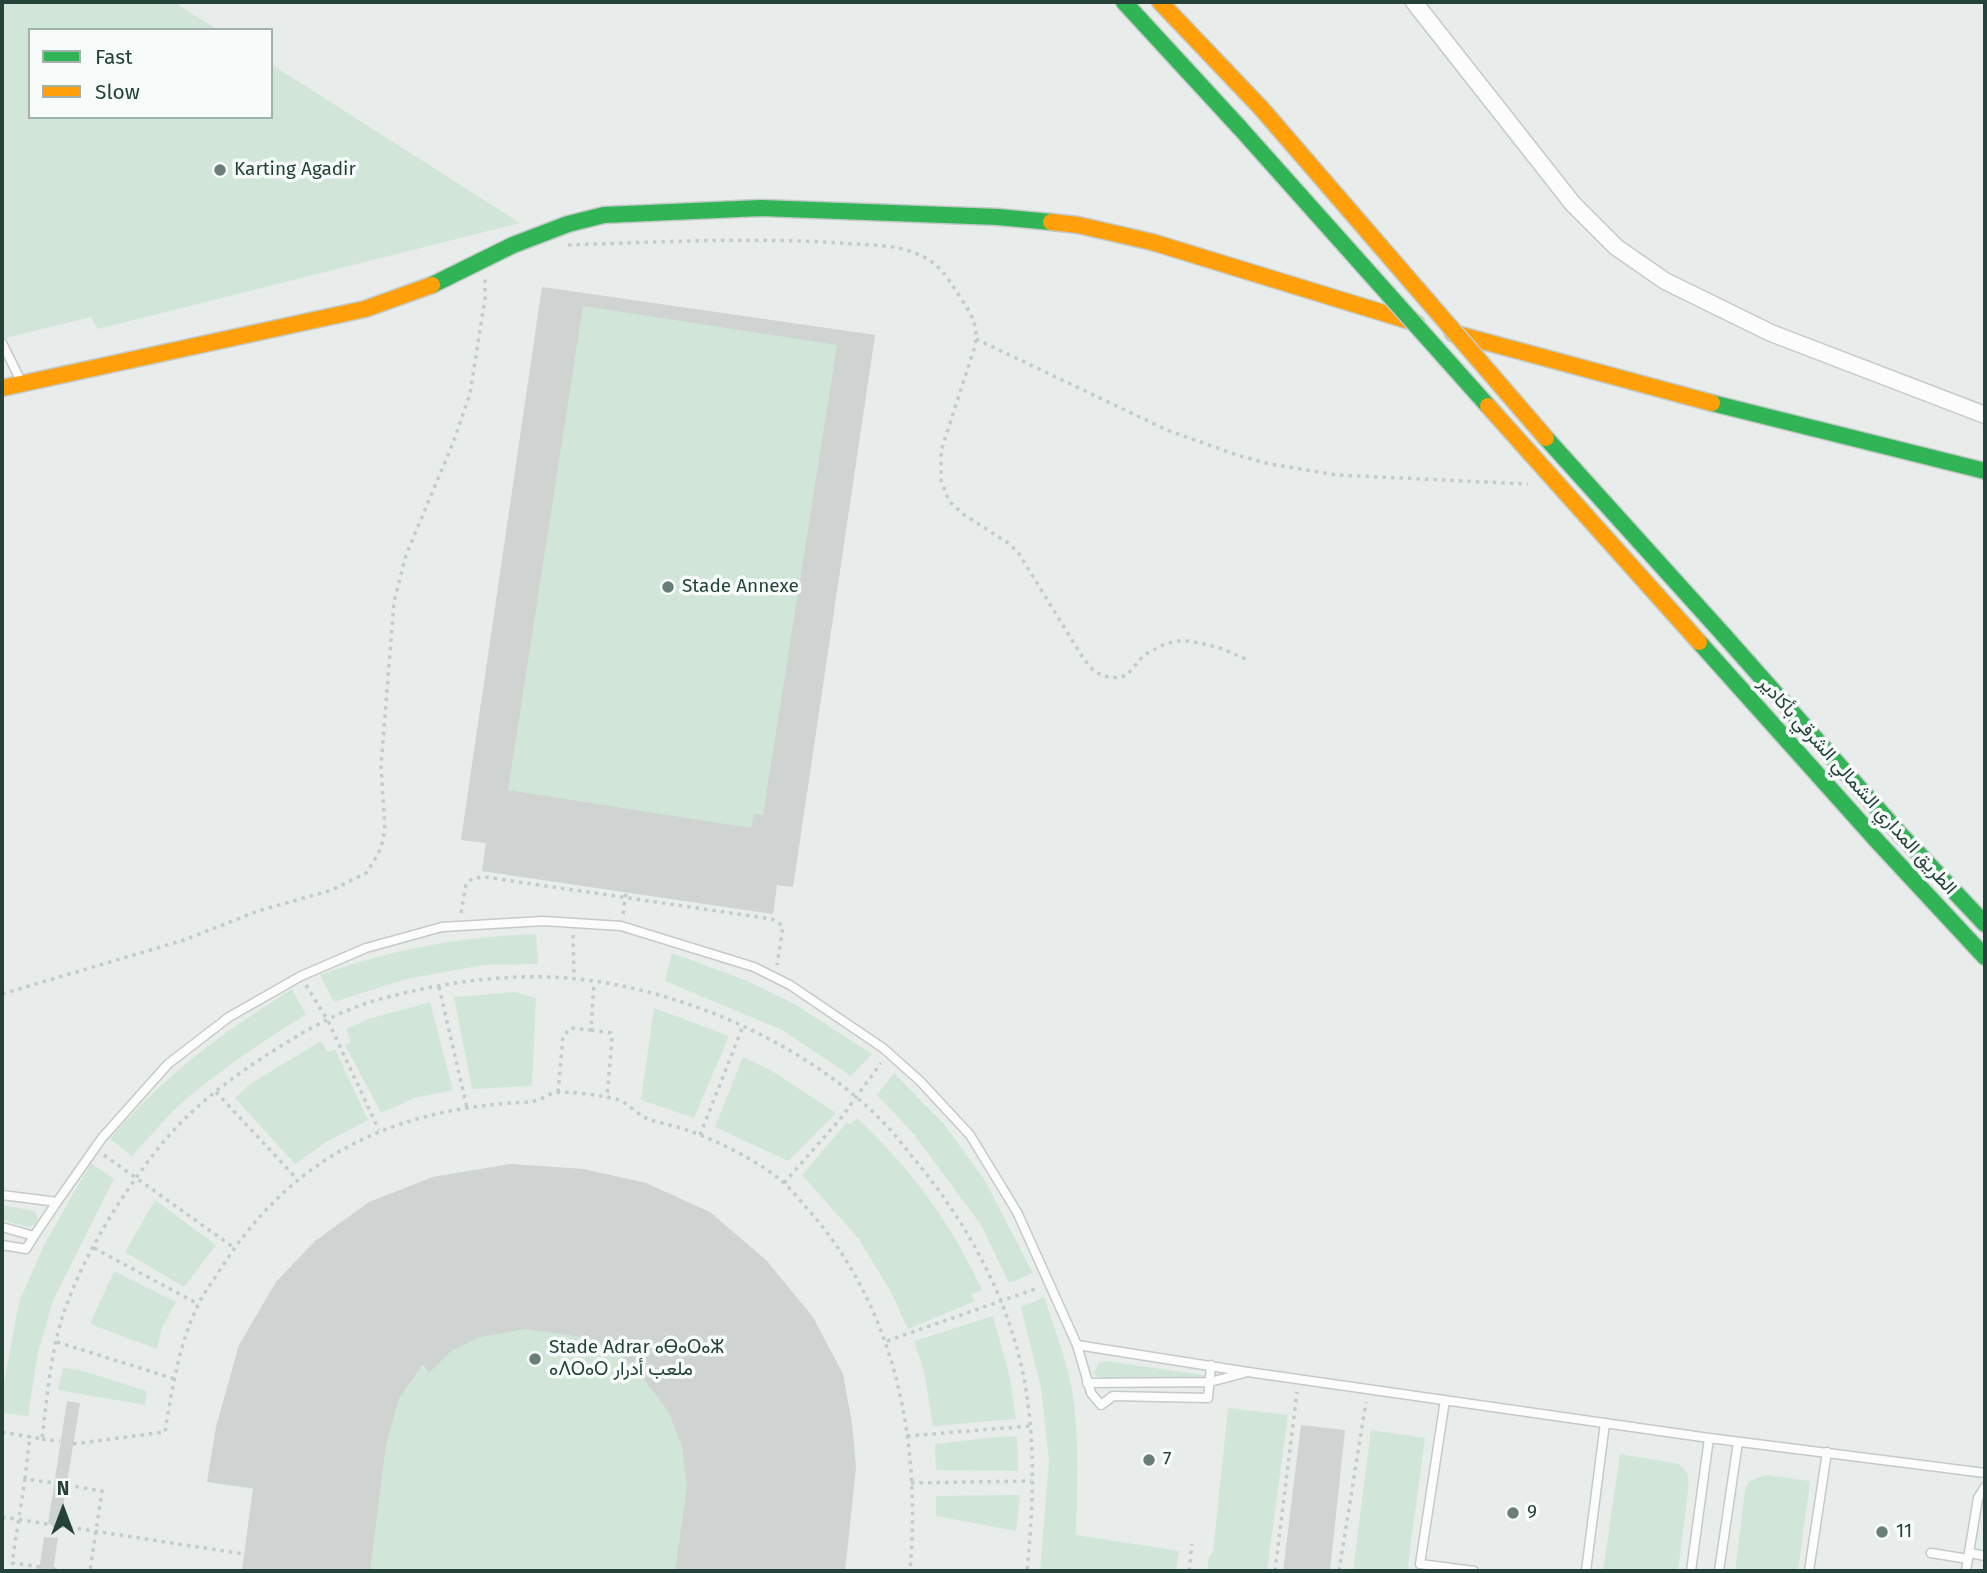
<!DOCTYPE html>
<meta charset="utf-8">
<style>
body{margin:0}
#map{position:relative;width:1987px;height:1573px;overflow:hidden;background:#e8edeb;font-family:"Fira Sans",sans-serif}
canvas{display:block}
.frame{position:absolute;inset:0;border:4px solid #24423a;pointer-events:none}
.legend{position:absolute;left:28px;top:28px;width:245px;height:91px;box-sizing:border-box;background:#f7fbf9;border:2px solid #a3b1ad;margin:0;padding:9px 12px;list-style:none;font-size:21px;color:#24423a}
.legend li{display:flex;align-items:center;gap:14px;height:35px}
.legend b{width:35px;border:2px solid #a3b1ad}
.north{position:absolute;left:28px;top:1475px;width:70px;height:70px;-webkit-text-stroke:5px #f7fbf9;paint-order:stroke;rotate:0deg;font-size:19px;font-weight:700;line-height:28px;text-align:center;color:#24423a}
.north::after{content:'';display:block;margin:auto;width:24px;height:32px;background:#24423a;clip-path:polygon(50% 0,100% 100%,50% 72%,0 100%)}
</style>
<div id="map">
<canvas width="1987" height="1573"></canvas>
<div class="frame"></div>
<ul class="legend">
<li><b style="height:9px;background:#30b455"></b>Fast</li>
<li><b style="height:9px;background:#ff9f0a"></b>Slow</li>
</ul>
<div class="north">N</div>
</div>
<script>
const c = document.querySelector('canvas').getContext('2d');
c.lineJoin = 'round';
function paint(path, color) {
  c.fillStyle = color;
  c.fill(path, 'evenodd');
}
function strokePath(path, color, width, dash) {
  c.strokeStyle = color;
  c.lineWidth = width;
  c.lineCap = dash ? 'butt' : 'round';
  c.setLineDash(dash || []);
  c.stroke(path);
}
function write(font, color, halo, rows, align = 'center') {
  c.font = font + ' "Fira Sans",Vazirmatn,"Noto Sans Tifinagh",sans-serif';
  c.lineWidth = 7;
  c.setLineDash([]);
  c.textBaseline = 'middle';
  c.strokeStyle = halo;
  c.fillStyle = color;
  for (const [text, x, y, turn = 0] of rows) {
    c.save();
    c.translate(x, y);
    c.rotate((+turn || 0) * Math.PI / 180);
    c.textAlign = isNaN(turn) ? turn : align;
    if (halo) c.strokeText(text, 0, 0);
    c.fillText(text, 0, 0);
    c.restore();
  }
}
const green = new Path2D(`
 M2 2H174L218 30H30V117H271V64L520 223 98 329 91 317 2 339Z
 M542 287 875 335 793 887 777 885 773 914 482 871 486 843 461 840Z
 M536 934 538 964 484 965 406 979 334 1002 320 975C394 949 458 937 536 934Z
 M672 953 745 980 793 1003 872 1054 851 1076 782 1030 665 981Z
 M292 989 306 1015C264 1040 223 1068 185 1100 166 1117 150 1137 132 1156L110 1139C165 1074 221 1034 292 989Z
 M514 992 536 998 532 1086 472 1089 454 997Z
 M430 1002 453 1090 415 1098 381 1113 345 1045 351 1042 346 1029 372 1018Z
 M654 1008 729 1036 694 1118 641 1100Z
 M321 1041 328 1052 335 1049 368 1120 328 1141 295 1164 235 1098 250 1084Z
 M743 1057 772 1071 836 1113 788 1161 715 1127Z
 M894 1073 943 1123 984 1179 1033 1273 1009 1283 981 1225 913 1133 877 1095Z
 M857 1118C911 1169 951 1222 982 1290L971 1294 975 1301 908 1329 890 1290 858 1238 802 1175 847 1122 850 1124Z
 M91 1163 114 1179 53 1301 38 1352 28 1416 2 1413V1394L19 1302 45 1243Z
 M511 1164 583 1169 646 1183 843 1374 852 1424 856 1467 845 1571H242L253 1489 207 1482 216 1427 239 1345 276 1282 315 1241 433 1177Z
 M155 1200 216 1245 184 1287 125 1252Z
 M2 1205 35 1211 38 1218 37 1224 28 1227 2 1220Z
 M114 1271 176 1302 162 1327 157 1349 90 1324Z
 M1044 1297C1054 1328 1066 1358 1072 1390 1080 1437 1077 1488 1076 1535L1179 1551 1176 1571H1040L1049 1460 1041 1388 1021 1307Z
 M993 1316 1010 1378 1016 1419 933 1426 924 1371 914 1341Z
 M1106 1361 1203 1375 1205 1377 1102 1380 1094 1373 1099 1363Z
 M63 1368 80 1370 147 1391 145 1405 58 1390Z
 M1228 1408 1288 1415 1267 1571H1207L1209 1556 1213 1552Z
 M1371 1430 1425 1438 1407 1571H1353Z
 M1006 1436 1017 1437 1018 1471 936 1470 935 1444Z
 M1620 1454 1679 1464C1689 1472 1689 1478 1688 1490L1678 1571H1603Z
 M1766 1475 1810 1481 1798 1571H1735L1745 1490 1749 1481Z
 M1007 1495H1020L1016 1531 936 1516V1496Z`);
const building = new Path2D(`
 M542 287 875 335 793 887 777 885 773 914 482 871 486 843 461 840ZM583 306 837 345 763 815 754 814 751 828 508 790Z
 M511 1164 583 1169 646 1183 710 1212 766 1260 813 1317 843 1374 852 1424 856 1467 845 1571H675L687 1487 682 1446 668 1411 643 1378 616 1351 581 1337 526 1329 480 1337 451 1351 429 1373 423 1364 399 1398 386 1445 370 1571H242L253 1488 207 1482 216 1427 239 1345 276 1282 315 1241 369 1202 433 1177Z
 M67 1401 80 1403 60 1526 48 1524Z
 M1301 1425 1345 1430 1330 1571H1283Z
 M44 1537 58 1538 53 1571H39Z`);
const path = new Path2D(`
 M568 245C659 242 750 237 841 243 865 245 893 244 915 253 939 262 947 277 960 297 971 313 979 326 975 346L941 451V480L949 501 963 514 1008 543 1018 552 1083 658 1093 670 1103 676 1119 678 1127 675 1144 655 1165 644 1177 641H1189L1218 647 1250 661
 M976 339 1167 430 1237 455 1270 464 1337 475 1528 484
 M461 913 466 884 473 878 485 877 772 919 783 926 777 965
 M623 914 626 892
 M573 935 574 979
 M306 985 328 1021 379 1130
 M439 987 467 1108
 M2 994 184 940 258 911 332 890 366 873 374 861 381 848 385 830 381 766 394 602 406 555 453 443 470 394 485 298V279
 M591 1030 611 1033 612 1038 607 1098
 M216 1092 297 1179
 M558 1092 563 1037 570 1028 591 1030 594 982
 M700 1135 743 1026
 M104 1155 233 1247
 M784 1183 841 1118 881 1063
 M94 1248 198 1304
 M887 1341 1038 1288
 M57 1342 175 1379
 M2 1432 42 1439C47 1399 50 1357 62 1318 81 1260 116 1203 153 1155 182 1116 221 1085 262 1058 296 1036 332 1014 370 1002 424 986 491 975 547 977 663 980 803 1039 884 1123 893 1132 902 1144 910 1154 966 1220 1010 1299 1025 1384 1036 1446 1033 1509 1027 1571
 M907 1436 1030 1426
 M42 1439 60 1441
 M73 1444 165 1432C172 1389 179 1344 198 1305 203 1294 211 1284 218 1273 287 1162 383 1112 512 1103 520 1102 529 1103 537 1100 543 1099 548 1094 554 1093 568 1090 602 1096 616 1099 628 1102 636 1114 648 1119 659 1123 672 1125 684 1129 713 1139 753 1158 778 1178 791 1188 801 1202 812 1214 897 1313 921 1444 910 1571
 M25 1479 30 1436
 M911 1483 1031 1481
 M67 1485 102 1491 90 1571
 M2 1517 244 1554
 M40 1567 12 1563 25 1479 54 1483
 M53 1569 65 1571
 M1189 1571 1192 1544
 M1275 1571 1297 1392
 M1339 1571 1366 1402`);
const lane = new Path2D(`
 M2 343 21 381
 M2 1195 57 1202 34 1236 2 1227
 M57 1202 102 1138 168 1064 229 1017 301 976 366 948 442 927 543 921 621 926 754 967 790 985 883 1048 920 1081 970 1135 1017 1212 1077 1345 1091 1393 1101 1405 1113 1396 1208 1398 1211 1365
 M2 1245 26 1249 34 1236
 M1077 1345 1248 1372 1709 1438 1985 1473
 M1087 1383 1210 1382 1244 1373
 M1445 1400 1420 1564 1474 1571
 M1931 1553 1968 1559
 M1970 1553 1985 1556
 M1586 1571 1605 1423
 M1691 1571 1709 1438
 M1719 1571 1738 1442
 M1809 1571 1827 1452
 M1966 1571 1978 1498 1985 1487`);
const street = new Path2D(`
 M1414 2 1573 204 1616 247 1665 281 1771 333 1985 415`);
const fast = new Path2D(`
 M1124 2 1240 128
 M432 285 513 245 568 224 604 215 761 208 998 217 1051 222
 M1712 403 1985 471
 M1722 633 1900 834 1985 924
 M1699 642 1878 842 1985 957`);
const slow = new Path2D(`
 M1160 2 1261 108
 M1051 222 1078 225 1152 242 1416 323
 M1453 333 1712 403
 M2 388 365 309 432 285`);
const fastBridge = new Path2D(`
 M1240 128 1488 406
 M1546 438 1722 633`);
const slowBridge = new Path2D(`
 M1261 108 1546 438
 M1488 406 1699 642`);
const markers = [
 [220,170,7,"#697e78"],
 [668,587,7,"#697e78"],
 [535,1359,7,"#697e78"],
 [1149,1460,7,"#697e78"],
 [1513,1513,7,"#697e78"],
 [1882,1532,7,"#697e78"]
];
const poiNames = [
 ["Karting Agadir",234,170],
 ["Stade Annexe",682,587],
 ["Stade Adrar ⴰⴱⴰⵔⴰⵣ",549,1348],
 ["ⴰⴷⵔⴰⵔ ملعب أدرار",549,1370],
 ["7",1163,1460],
 ["9",1527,1513],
 ["11",1896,1532]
];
const streetNames = [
 ["الطريق المداري الشمالي الشرقي بأكادير",1857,786,48]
];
paint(green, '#d1e6d8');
paint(building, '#cfd4d2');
strokePath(lane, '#c5cac8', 11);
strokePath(street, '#c5cac8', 19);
strokePath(fast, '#c3cbc8', 19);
strokePath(slow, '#c3cbc8', 19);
strokePath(path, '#c3ccca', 3.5, [3.5, 5]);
strokePath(lane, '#fcfcfc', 8);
strokePath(street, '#fcfcfc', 16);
strokePath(fast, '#30b455', 16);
strokePath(slow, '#ff9f0a', 16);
strokePath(fastBridge, '#c3ccc9', 19, []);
strokePath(slowBridge, '#c3ccc9', 19, []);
strokePath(fastBridge, '#30b455', 16);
strokePath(slowBridge, '#ff9f0a', 16);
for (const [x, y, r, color] of markers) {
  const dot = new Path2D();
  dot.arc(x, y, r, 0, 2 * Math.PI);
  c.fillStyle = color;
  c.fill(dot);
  strokePath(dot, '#f7fbf9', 2.5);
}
write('19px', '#24423a', '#f7fbf9', poiNames, 'left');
write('19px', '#24423a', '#f7fbf9', streetNames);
</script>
